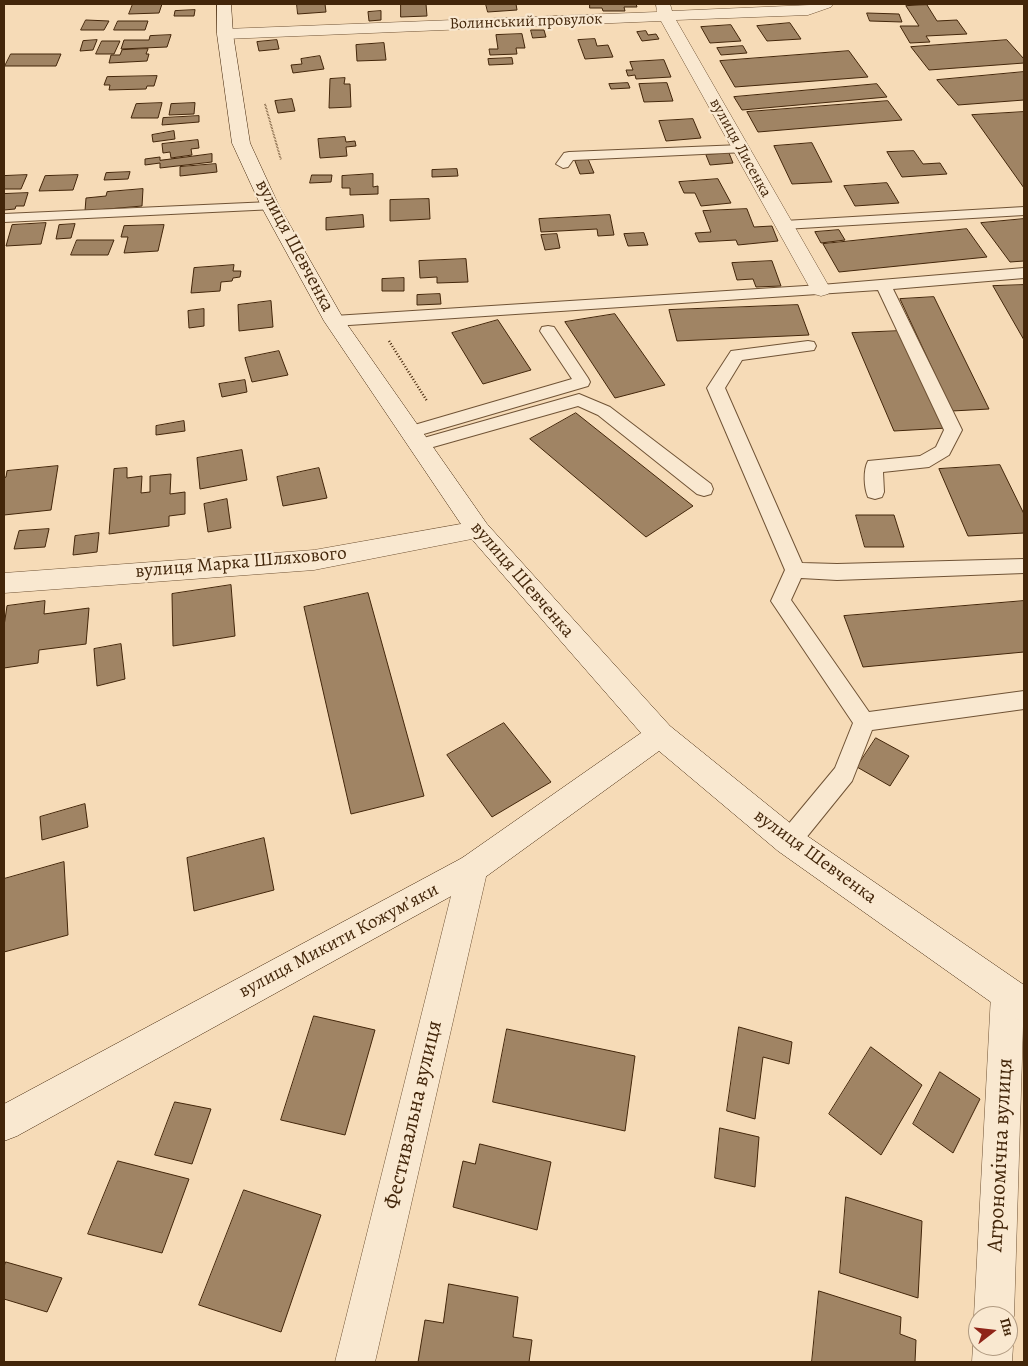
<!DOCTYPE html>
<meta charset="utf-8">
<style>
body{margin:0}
#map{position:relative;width:1028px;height:1366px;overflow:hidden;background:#f6dbb7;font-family:Alegreya,serif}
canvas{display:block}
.frame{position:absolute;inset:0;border:5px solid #43260a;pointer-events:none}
.north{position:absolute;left:968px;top:1306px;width:50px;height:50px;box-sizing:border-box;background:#f9e8d0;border:1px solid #b09a81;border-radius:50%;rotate:74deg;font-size:14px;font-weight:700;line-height:20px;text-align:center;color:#43260a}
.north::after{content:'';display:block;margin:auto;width:18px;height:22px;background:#8f2418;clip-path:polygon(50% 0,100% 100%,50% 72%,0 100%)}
</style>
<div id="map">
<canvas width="1028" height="1366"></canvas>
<div class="frame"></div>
<div class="north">Пн</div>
</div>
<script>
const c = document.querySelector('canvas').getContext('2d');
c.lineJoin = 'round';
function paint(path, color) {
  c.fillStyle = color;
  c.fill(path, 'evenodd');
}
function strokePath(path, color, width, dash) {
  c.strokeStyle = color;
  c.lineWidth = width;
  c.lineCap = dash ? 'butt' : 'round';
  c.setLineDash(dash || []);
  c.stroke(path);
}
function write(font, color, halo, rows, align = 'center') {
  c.font = font + ' Alegreya,serif';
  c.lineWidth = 4.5;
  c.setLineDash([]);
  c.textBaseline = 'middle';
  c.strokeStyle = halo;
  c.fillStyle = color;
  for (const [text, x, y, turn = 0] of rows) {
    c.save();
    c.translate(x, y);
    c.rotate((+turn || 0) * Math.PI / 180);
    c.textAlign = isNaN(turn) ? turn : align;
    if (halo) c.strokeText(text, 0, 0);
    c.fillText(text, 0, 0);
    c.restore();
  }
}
const building = new Path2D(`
 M133 4H162L159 13 129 14Z
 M297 4H325L326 12 298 14Z
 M401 4H426L427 16 401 17Z
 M486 4H516L517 10 488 12Z
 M590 4H636L637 7H624L625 11H603L602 8H590Z
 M927 5 937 21 957 20 967 34 926 36 930 42 910 43 900 26H919L906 6Z
 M195 10 194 16H174L175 11Z
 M381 11V20L369 21 368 12Z
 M867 13 899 14 902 22 870 21Z
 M86 20 109 21 104 30H81Z
 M118 21H148L145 30H114Z
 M790 23 801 39 767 41 757 26Z
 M731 25 741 41 710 43 701 27Z
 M531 30H544L546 37 533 38Z
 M646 31 648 35 656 34 659 39 642 41 637 32Z
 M522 34 525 48H516L517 54 490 55 489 49H498L496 35Z
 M171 35 167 47 121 49 124 40H149L150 36Z
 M595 39 597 46 608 45 613 57 585 59 578 40Z
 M97 40 93 50 80 51 83 41Z
 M277 40 279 49 259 51 257 42Z
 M1007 40 1024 59V63L929 70 911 47Z
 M102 41H120L114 54H96Z
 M384 43 386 60 357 61 356 45Z
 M743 46 747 53 721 55 717 48Z
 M148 49 146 54H149L147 61 109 63 111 55H120L122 50Z
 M849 51 868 77 735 87 720 61Z
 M11 54H61L56 66H5Z
 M320 56 324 69 293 73 291 65 302 64 301 59Z
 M512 58 513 64 489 65 488 59Z
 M664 60 671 77 636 79 635 75 628 76 626 70H633L630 62Z
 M1024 72V100L958 105 937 80Z
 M157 76 154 86H147L146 89 109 90 110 85H104L107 77Z
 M345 78 344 84H350L351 107 329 108 330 79Z
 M628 83 630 88 611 89 609 84Z
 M667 83 673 101 644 102 639 84Z
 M877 84 887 97 742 110 734 97Z
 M292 99 295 111 278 113 275 101Z
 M888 101 902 120 758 132 747 112Z
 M162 103 158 118H131L136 104Z
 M195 103 194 114 169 115 171 104Z
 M1024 112V188L972 115Z
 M199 116V122L162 125 163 118Z
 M693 119 701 138 666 141 659 121Z
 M174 131 175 139 153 142 152 135Z
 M345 137 346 142 355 141 356 146 346 147 347 156 320 158 318 139Z
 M198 140 199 148 191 149 192 155 171 158 170 152 163 153 162 144Z
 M812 143 832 182 792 184 774 146Z
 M914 151 923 164 940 163 947 174 902 177 887 152Z
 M729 153 733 163 710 165 706 155Z
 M212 154V162L160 168V163L145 165V159L160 157V160Z
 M588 159 594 173 580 174 575 161Z
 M216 164 217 172 180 176V167Z
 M457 169 458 176 432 177V170Z
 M130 172 128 179 104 180 106 173Z
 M373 174V187L378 186V194L350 195V188H342V176Z
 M27 175 21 189H4V176Z
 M78 175 73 190 39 191 45 176Z
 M312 175H332L331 182 310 183Z
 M718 179 731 203 701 206 695 193H684L679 182Z
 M887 183 899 203 855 206 844 186Z
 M143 189 142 206 85 211 86 198 106 196 107 192Z
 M28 193 24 206H16L15 209 4 210V194Z
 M429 199 430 219 390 221V200Z
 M747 209 754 227 772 226 778 241 738 245 736 240 699 242 695 233 711 232 703 211Z
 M363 215 364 227 326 230V218Z
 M610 215 614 235 598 236 597 229 541 232 539 219Z
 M1024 219V261L1010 262 981 223Z
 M46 223 41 244 6 246 12 225Z
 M75 224 71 238 56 239 59 225Z
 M164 225 158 251 124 253 128 237H121L124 226Z
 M967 229 987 257 839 272 823 244Z
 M839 230 845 240 821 243 815 232Z
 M644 233 648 245 628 246 624 234Z
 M557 234 560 248 545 250 541 235Z
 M77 240H114L108 255H71Z
 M466 259 468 282 437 283V277L420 278 419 261Z
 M772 261 781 286 756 287 753 279 737 280 732 263Z
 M234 265 233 271H241L240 277 233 278 232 281 221 282 220 291 191 293 194 268Z
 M404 278V291H382V279Z
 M1024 285V340L993 286Z
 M440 294 441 304 417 305V295Z
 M934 297 989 409 952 411 900 299Z
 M271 301 273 327 239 331 238 305Z
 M798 305 809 335 677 341 669 310Z
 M204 309V326L189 328 188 311Z
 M615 314 665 385 615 398 565 322Z
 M498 320 531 370 483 384 452 333Z
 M900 331 947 428 894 431 852 333Z
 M279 351 288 375 252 382 245 358Z
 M245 380 247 392 222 397 219 384Z
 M576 413 693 506 646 537 530 439Z
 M184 421 185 431 156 435V426Z
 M242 450 247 480 200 489 197 458Z
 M1000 465 1024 514V533L968 536 939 469Z
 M58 466 51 510 4 515V478L6 477 7 471Z
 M127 468V478L142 476 141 493 150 492V476L171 474 170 494 185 492V514L169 516V526L109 534 114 469Z
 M319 468 327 498 283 506 277 477Z
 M227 499 231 528 208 532 204 504Z
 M856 515H894L904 547H865Z
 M49 529 45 547 14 549 19 531Z
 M99 533 97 552 73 555 75 536Z
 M231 585 235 636 173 646 172 594Z
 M368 593 424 796 351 814 304 607Z
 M45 601 44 614 89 608 86 644 39 650 38 663 4 668V626L7 606Z
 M1024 601V652L863 667 844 616Z
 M121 644 125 679 97 686 94 649Z
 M504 723 551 782 492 817 447 755Z
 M876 738 909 756 890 786 857 767Z
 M85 804 88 827 42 840 40 817Z
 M264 838 274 890 194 911 187 858Z
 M64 862 68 935 4 952V879Z
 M314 1016 375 1030 345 1135 281 1120Z
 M739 1027 792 1042 789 1064 763 1057 755 1119 727 1111Z
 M507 1029 635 1056 625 1131 493 1102Z
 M871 1047 922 1085 881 1155 829 1114Z
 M940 1072 980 1099 953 1153 913 1124Z
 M175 1102 211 1109 192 1164 155 1155Z
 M720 1128 759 1137 755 1187 715 1178Z
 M480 1144 551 1162 537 1230 453 1207 463 1161 475 1164Z
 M118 1161 189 1179 162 1253 88 1234Z
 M244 1190 321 1215 281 1332 199 1305Z
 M846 1197 922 1221 918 1298 840 1273Z
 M6 1262 62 1278 47 1312 4 1299V1267Z
 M449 1284 518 1297 513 1337 532 1340 529 1362H418L425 1320 443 1323Z
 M819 1291 901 1317 900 1334 916 1340 915 1362H812Z`);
const pathFar1 = new Path2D(`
 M265 104 281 160`);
const path = new Path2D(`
 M389 341 427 401`);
const lane = new Path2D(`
 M741 145 746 146 748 149 746 152 573 160 568 167 563 168 556 164 564 153 569 152Z
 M270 202 275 203 277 206 275 209 4 222V214Z
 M1024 207V215L784 229 779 228 777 225 779 222 784 221Z
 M1024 268V278L893 289 962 430 949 455 929 467 883 472 884 492 882 497 875 499 868 497C864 488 863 470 868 461L920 456 936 447 944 430 878 290 334 326 328 325 326 321 328 317 334 316 821 285Z
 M548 326 554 327 588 378 590 382 588 386 410 438 404 436 401 432 404 428 572 379 540 331 542 327Z
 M808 341 814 342 816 346 814 350 742 360 725 388 802 563 837 564 1024 559V573L837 580 801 578 791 600 869 712 1024 691V709L872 730 852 781 797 849 789 852 781 849 777 841 781 833 835 768 853 723 771 601 785 570 707 388 731 351Z
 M579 394 610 407 711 484 713 489 711 494 704 496 697 494 598 415 578 406 419 451 413 449 410 445 413 441Z`);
const street = new Path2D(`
 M656 4H670L672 11 833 4 831 7 808 15 676 20 831 290 828 294 821 296 814 294 811 290 661 21 225 39 220 37 217 34 220 31 225 29 657 12Z
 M478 521 487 524 490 530 487 536 314 570 4 593V573L314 550Z
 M473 854 484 858 488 868 375 1362H335L458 868 462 858Z
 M1008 978 1020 983 1024 994 1014 1316 1008 1330V1316H978V1325L974 1316 991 995 996 983Z
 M978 1334V1346H1008V1334L1013 1346 1012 1362H972L973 1346Z`);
const secondary = new Path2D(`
 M217 4H231L233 34 250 143 279 206 344 320 487 524 670 726 800 831 1024 985V1022L1012 1017 778 851 659 751 484 878 17 1136 4 1141V1104L462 858 641 733 469 536 324 321 261 206 232 143 217 34Z`);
const farStreetnames = [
 ["Волинський провулок",526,22,-2],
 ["вулиця Лисенка",740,148,61]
];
const streetNames = [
 ["вулиця Шевченка",294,246,62],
 ["вулиця Марка Шляхового",241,563,-5],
 ["вулиця Шевченка",522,580,49],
 ["вулиця Шевченка",815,857,36],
 ["вулиця Микити Кожумʼяки",339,941,-28]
];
const nearStreetnames = [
 ["Фестивальна вулиця",414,1115,-77],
 ["Агрономічна вулиця",1001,1155,-87]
];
paint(building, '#a08464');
strokePath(building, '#43260a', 1);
strokePath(lane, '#705335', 2);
strokePath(street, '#705335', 1);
strokePath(secondary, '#43260a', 1);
strokePath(pathFar1, '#43260a', 2, [0.5, 1]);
strokePath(path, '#43260a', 2.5, [1, 2]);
paint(lane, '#f9e8d0');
paint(street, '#f9e8d0');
paint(secondary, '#f9e8d0');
write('16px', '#43260a', '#f9e8d0', farStreetnames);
write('19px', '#43260a', '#f9e8d0', streetNames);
write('22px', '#43260a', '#f9e8d0', nearStreetnames);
</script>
